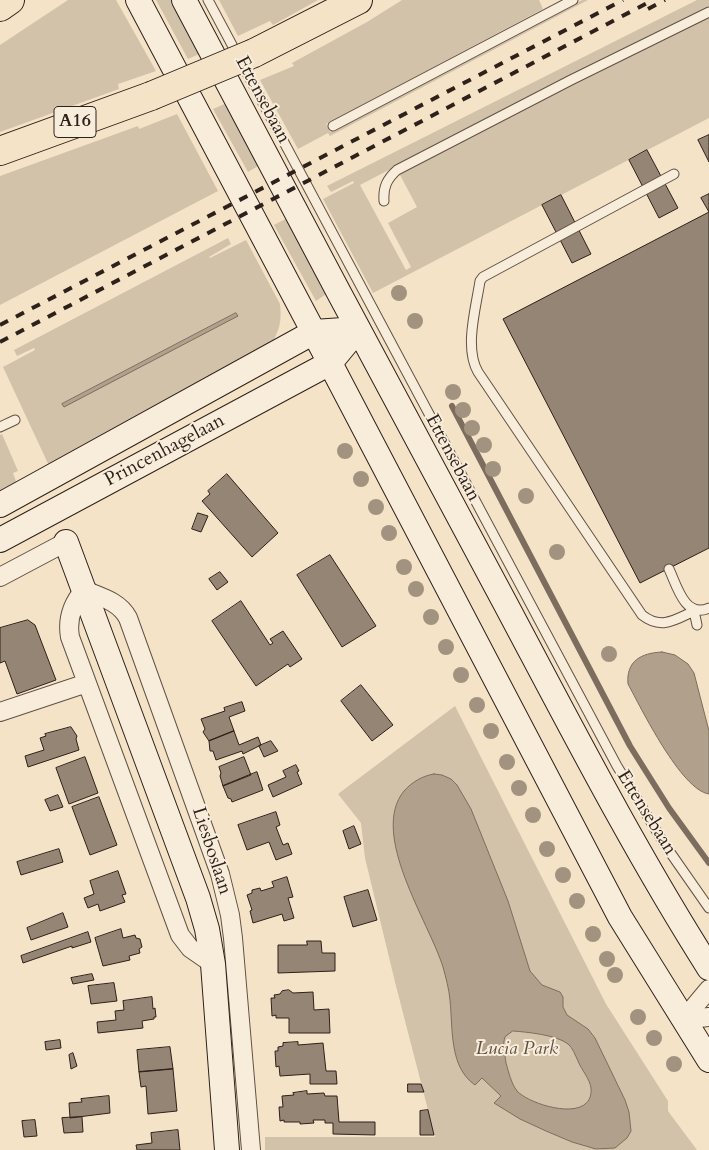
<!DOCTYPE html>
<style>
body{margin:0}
canvas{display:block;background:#f4e3c7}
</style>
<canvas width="709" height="1150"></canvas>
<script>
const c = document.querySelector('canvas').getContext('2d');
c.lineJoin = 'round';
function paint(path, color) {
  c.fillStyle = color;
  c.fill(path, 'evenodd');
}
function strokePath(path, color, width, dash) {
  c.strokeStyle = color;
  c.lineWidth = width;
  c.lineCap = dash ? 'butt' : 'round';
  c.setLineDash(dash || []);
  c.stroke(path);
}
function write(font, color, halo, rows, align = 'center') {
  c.font = font + ' Cardo,serif';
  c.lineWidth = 4;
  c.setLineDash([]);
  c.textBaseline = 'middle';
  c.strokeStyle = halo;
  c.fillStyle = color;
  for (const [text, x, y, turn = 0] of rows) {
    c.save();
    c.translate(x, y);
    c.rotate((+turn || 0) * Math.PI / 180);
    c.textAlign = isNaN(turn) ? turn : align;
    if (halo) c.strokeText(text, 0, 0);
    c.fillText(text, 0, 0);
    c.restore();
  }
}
const green = new Path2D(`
 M68 0H116L156 71 118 84 119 89 0 132V45Z
 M156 0H175L204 52 188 59Z
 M219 0H318L273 25 270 21 238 36Z
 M402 0H539L543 9 326 124 330 132 582 0H588L330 136 328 133 298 149 260 80 294 66 292 63 367 22Z
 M697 0H709V7L569 76 360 185 406 270 411 267 388 223 417 207 399 173 573 84 709 17V118L373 293 323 199 354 183 353 181 331 192 327 186Z
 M229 102 263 163 248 172 213 109Z
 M177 114 218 191 0 305V176L138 126 139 129Z
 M291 216 329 292 316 301 274 225Z
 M228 238 231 244 209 257 210 258 246 240 280 304C282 324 279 330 270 347L51 470 3 367 35 350 34 348 17 356 14 350Z
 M2 434 18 471 13 473 18 487 0 497V435Z
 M455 706 606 1004 668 1101V1111L697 1150H265V1137H435L395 982 365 858 361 823 338 794Z`);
const water = new Path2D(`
 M236 313 238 316 64 407 62 404Z
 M662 652 675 655 688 664 694 673 709 731V794C681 790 641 708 628 684 626 661 641 653 662 652Z
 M434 774 442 775 451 779 457 785 471 809 508 901 530 971 542 985 560 992 563 997V1007L567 1015 588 1029 595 1038 625 1100 629 1112 631 1131 627 1138 615 1148 596 1149 572 1142 546 1131 520 1119 494 1103 501 1096 482 1078 475 1085C449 1067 453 1029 450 1000 449 989 446 978 443 967 429 922 369 834 404 791 412 782 422 776 434 774ZM513 1031C527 1032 557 1035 568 1044 573 1048 575 1055 578 1061 581 1069 590 1079 591 1088 594 1124 531 1106 517 1091 511 1083 509 1073 506 1063 505 1054 502 1045 505 1037Z`);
const stream = new Path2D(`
 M452 406 630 746 669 808 709 863`);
const building = new Path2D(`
 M709 135V162L698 140Z
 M647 150 678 208 659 218 629 160Z
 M709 194V548L640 583 503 319 709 212 701 198Z
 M561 195 591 254 572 263 542 205Z
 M227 474 278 533 252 557 202 501 210 494 208 491Z
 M198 513 208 516 201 532 192 529Z
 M330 555 376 626 342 647 297 575Z
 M220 572 228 582 217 590 209 579Z
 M241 601 270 645 273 643 270 639 283 631 302 659 290 667 288 664 256 686 212 621Z
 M28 620 35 625 56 680 17 694 5 661 0 663V628Z
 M361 685 393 725 372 741 341 701Z
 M242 702 245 711 229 717 234 731 209 741 203 732 205 729 201 719 225 711 224 708Z
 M71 727 77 736 76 739 79 750 28 767 25 756 44 750 40 738 46 736 45 734Z
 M234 731 239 745 258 737 261 745 243 754 242 751 216 760 213 751H210L209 741Z
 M271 741 278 751 264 757 259 746Z
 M85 757 98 793 69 804 56 768Z
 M244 757 251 775 223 786 220 776 221 773 219 767Z
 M296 765 299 771 297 772 302 784 273 797 268 785 286 777 283 771Z
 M257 772 263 790 232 802 231 799 228 798 223 786Z
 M58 795 63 807 50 811 45 800Z
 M99 797 117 845 90 855 72 807Z
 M276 812 280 825 276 827 283 845 288 843 292 854 276 860 269 842 247 850 238 825Z
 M354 826 361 844 349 849 343 831Z
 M59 849 63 862 21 875 17 862Z
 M118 871 126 894 122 895 125 902 100 911 98 904 88 908 84 898 94 894 90 881Z
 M287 877 293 897 288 898 294 918 284 921 282 914 253 923 250 911 252 910 247 895 252 893V890L260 888 261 891 274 887 272 882Z
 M368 890 377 920 353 927 344 897Z
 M63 913 68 927 31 940 27 928Z
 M121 929 123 938 135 935 136 938 140 939 142 947 139 949 140 953 129 956 130 960 103 966 95 938Z
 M88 932 91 942 72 948V946L23 963 21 956Z
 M307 941H321L322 953H335V971L278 973V945H307Z
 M92 974 94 980 73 984 71 978Z
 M114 983 117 1001 91 1004 88 986Z
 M289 990 293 993 313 992 314 1010 329 1009 330 1033H289V1018H276V1015L272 1016 271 998H275L274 995 280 994 282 991Z
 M152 997 153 1009 155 1008 156 1017H154V1019L142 1021 143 1028 98 1033 97 1022 116 1020 115 1011 124 1010 123 1001Z
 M60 1040 61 1048 46 1050 45 1042Z
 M298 1042V1045L323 1043 326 1071H336L337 1084H310V1074L280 1076 279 1066 276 1067 275 1051H278V1047L283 1046V1043Z
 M170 1047 173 1069 139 1072 137 1050Z
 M73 1053 77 1066 71 1069 69 1055Z
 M173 1069 177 1111 148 1114 146 1086 141 1087 139 1072Z
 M408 1084H421L424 1092H408Z
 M307 1091V1094L324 1093 325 1096H337L339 1122H375V1135L333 1134V1123H325V1120H313L314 1123 300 1124V1122H284V1120L280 1121 279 1107H283L282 1096 294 1095 293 1093Z
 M109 1096 110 1113 70 1118 69 1103 82 1102 81 1099Z
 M428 1110 434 1135H420V1111Z
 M82 1117 83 1132 64 1133 62 1118Z
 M35 1120 37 1136 24 1137 22 1121Z
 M178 1130 180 1150H137L136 1145 152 1143 151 1133Z`);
const lane = new Path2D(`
 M208 0 617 766 665 845 709 908
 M333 126 573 0
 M674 174 483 277 480 281C476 308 464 348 478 372L642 615C661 630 675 620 694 611L697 625
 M384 201C383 187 387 179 397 170L571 80 709 12
 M0 427 15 420
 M669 569C677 586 685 619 709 608`);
const street = new Path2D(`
 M0 577 66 542
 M0 712 87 683
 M213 964 190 948 180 935 70 637C67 620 72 604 84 590 100 597 119 601 128 618L220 874 230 915 233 938 251 1150
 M683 1020 709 989
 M683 1020 709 1017`);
const secondary = new Path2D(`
 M138 0 330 363 620 917 709 1060
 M184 0C290 201 396 401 504 601 570 725 634 850 709 968
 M0 505 314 332 358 329
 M0 540 330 363 358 329
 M66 542 198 898 207 929 213 964 227 1150`);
const highway = new Path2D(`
 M0 7 10 0
 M254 53 358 0
 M0 151 151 96`);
const rail = new Path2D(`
 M648 9 665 0
 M0 325 623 0
 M0 342 653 0`);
const highwayBridge = new Path2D(`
 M151 96 254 53`);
const trees = [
 [399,293],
 [415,321],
 [453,392],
 [463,410],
 [472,428],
 [484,445],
 [345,451],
 [493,469],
 [361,479],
 [526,496],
 [376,507],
 [389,533],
 [557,552],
 [404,567],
 [416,589],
 [431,617],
 [446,647],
 [609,654],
 [461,675],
 [477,705],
 [491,731],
 [507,762],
 [519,788],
 [533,815],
 [547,849],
 [563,875],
 [577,901],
 [593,934],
 [607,959],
 [615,975],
 [638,1017],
 [654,1038],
 [674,1064]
];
const shields = [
 [75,122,42]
];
const shieldNames = [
 ["A16",75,122]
];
const streetNames = [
 ["Ettensebaan",262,100,62],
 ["Princenhagelaan",165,451,-28],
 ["Ettensebaan",452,458,62],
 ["Ettensebaan",646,813,58],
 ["Liesboslaan",211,851,72]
];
const parkNames = [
 ["Lucia Park",517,1050]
];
paint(green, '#d2c2aa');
paint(water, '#b1a18c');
strokePath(water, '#7d6d5e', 1);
strokePath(stream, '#7d6d5e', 6);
paint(building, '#958574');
strokePath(building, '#2e201a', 1);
strokePath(lane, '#605145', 11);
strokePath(street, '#605145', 20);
strokePath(secondary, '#2e201a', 26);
strokePath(highway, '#2e201a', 30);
strokePath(lane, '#f8eddb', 9);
strokePath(street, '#f8eddb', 18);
strokePath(secondary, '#f8eddb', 24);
strokePath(highway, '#f4e3c7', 28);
strokePath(rail, '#2e201a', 4, [9, 9]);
strokePath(highwayBridge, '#2e201a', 30, []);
strokePath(highwayBridge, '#f4e3c7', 28);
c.fillStyle = '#a29380';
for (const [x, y] of trees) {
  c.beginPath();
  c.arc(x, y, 8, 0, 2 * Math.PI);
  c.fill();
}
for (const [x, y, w] of shields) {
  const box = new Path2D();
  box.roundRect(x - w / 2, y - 15.5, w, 31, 4);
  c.fillStyle = '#f8eddb';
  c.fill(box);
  strokePath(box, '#2e201a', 1);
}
write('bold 18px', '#2e201a', null, shieldNames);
write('19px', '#2e201a', '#f8eddb', streetNames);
write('italic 19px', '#5f5145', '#f8eddb', parkNames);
</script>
